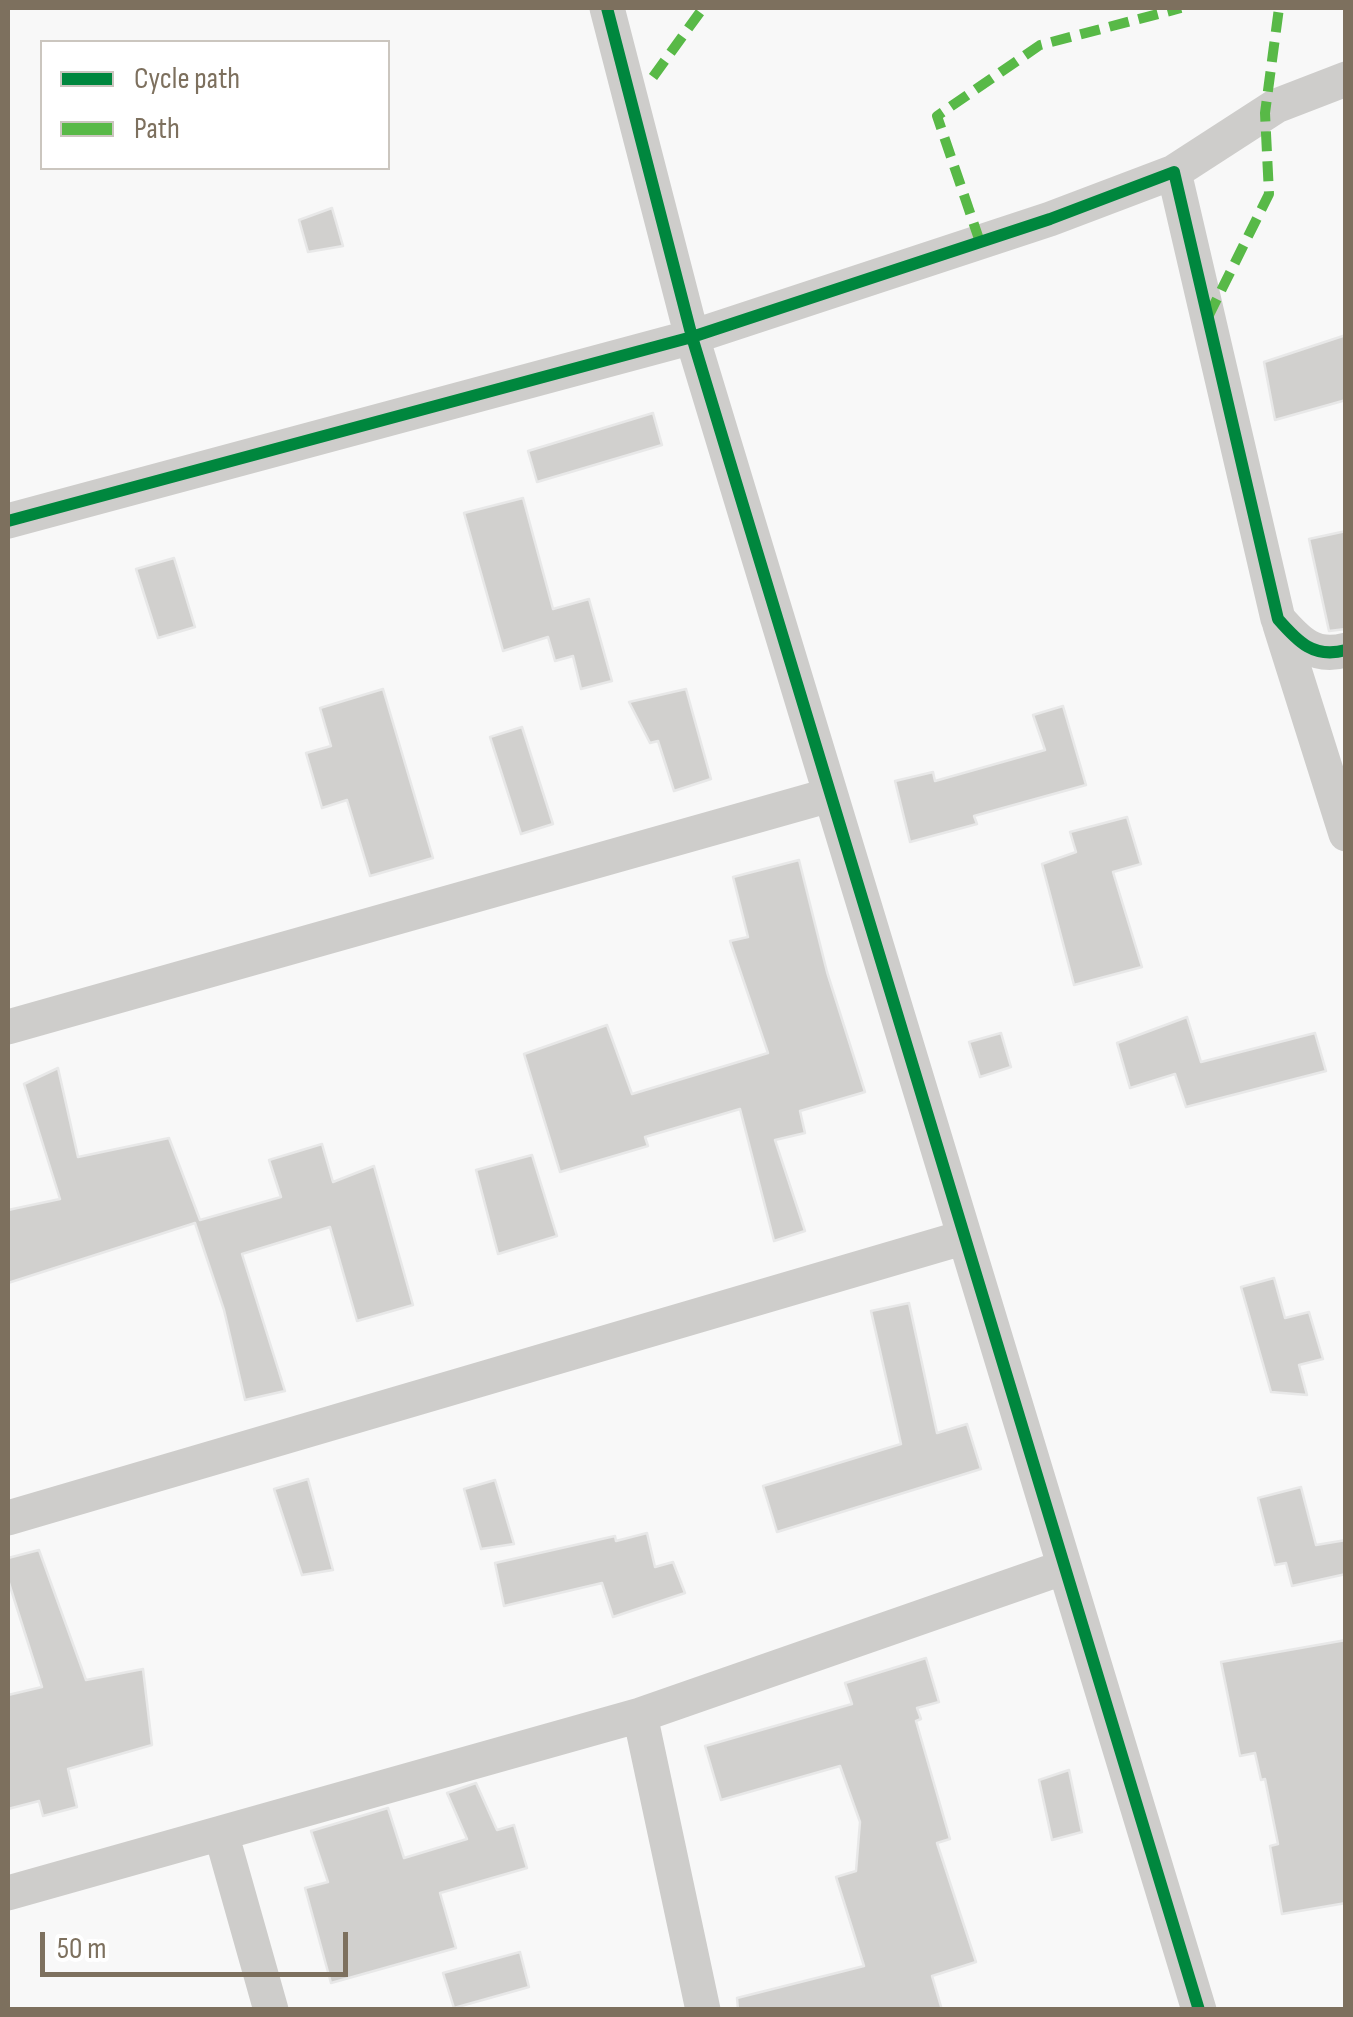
<!DOCTYPE html>
<style>
body{margin:0}
#map{position:relative;width:1353px;height:2017px;overflow:hidden;background:#f8f8f8;font-family:"Sofia Sans Condensed",sans-serif}
canvas{display:block}
.frame{position:absolute;inset:0;border:10px solid #7d705e;pointer-events:none}
.legend{position:absolute;left:40px;top:40px;width:350px;height:130px;box-sizing:border-box;background:#fff;border:2px solid #cbc6bf;margin:0;padding:12px 18px;list-style:none;font-size:30px;color:#7d705e}
.legend li{display:flex;align-items:center;gap:20px;height:50px}
.legend b{width:50px;border:2px solid #cbc6bf}
.scale{position:absolute;left:40px;top:1932px;width:308px;height:45px;box-sizing:border-box;border:5px solid #7d705e;border-top:0;padding-left:12px;font-size:30px;line-height:35px;white-space:nowrap;color:#7d705e;-webkit-text-stroke:8px #fff;paint-order:stroke}
</style>
<div id="map">
<canvas width="1353" height="2017"></canvas>
<div class="frame"></div>
<ul class="legend">
<li><b style="height:12px;background:#00873e"></b>Cycle path</li>
<li><b style="height:12px;background:#58b947"></b>Path</li>
</ul>
<div class="scale">50 m</div>
</div>
<script>
const c = document.querySelector('canvas').getContext('2d');
c.lineJoin = 'round';
function paint(path, color) {
  c.fillStyle = color;
  c.fill(path, 'evenodd');
}
function strokePath(path, color, width, dash) {
  c.strokeStyle = color;
  c.lineWidth = width;
  c.lineCap = dash ? 'butt' : 'round';
  c.setLineDash(dash || []);
  c.stroke(path);
}
const building = new Path2D(`
 M332 208 343 246 308 252 299 220Z
 M1346 335V400L1275 420 1264 362Z
 M653 413 662 445 537 482 528 451Z
 M523 498 553 609 589 599 612 681 581 689 573 656 555 661 548 637 503 651 464 513Z
 M1346 531V629L1329 631 1309 539Z
 M174 558 195 627 158 638 136 569Z
 M383 689 433 858 370 876 347 800 322 808 306 753 331 746 320 708Z
 M686 689 711 779 674 791 658 741 650 743 629 702Z
 M1063 706 1086 785 974 816 977 824 910 842 895 781 933 772 935 781 1045 750 1033 715Z
 M522 727 553 824 521 834 490 737Z
 M1127 817 1141 864 1113 872 1142 967 1074 985 1042 864 1076 852 1070 832Z
 M799 860 827 972 865 1092 800 1111 805 1133 775 1140 805 1231 774 1241 740 1109 645 1137 648 1146 560 1172 524 1054 607 1025 632 1094 768 1053 730 941 748 937 733 877Z
 M1187 1017 1201 1062 1315 1033 1326 1071 1186 1107 1175 1074 1130 1088 1117 1043Z
 M1001 1033 1011 1067 980 1077 969 1042Z
 M58 1068 78 1157 169 1138 200 1220 281 1197 269 1160 322 1144 333 1182 374 1166 413 1305 357 1321 330 1227 242 1254 285 1391 245 1400 224 1310 195 1223 8 1283V1210L60 1199 24 1084Z
 M532 1155 557 1236 498 1254 476 1170Z
 M1274 1278 1285 1318 1309 1312 1323 1359 1299 1365 1307 1395 1271 1392 1241 1287Z
 M909 1303 937 1433 967 1424 981 1469 777 1532 763 1486 901 1444 871 1311Z
 M308 1479 333 1570 302 1575 274 1489Z
 M495 1480 514 1544 481 1549 464 1489Z
 M1301 1487 1316 1545 1346 1540V1574L1292 1586 1286 1563 1275 1565 1258 1498Z
 M647 1533 655 1567 673 1562 685 1593 613 1617 602 1583 504 1606 495 1563 615 1536 616 1541Z
 M39 1550 86 1680 143 1669 152 1745 68 1769 77 1807 43 1816 39 1801 8 1809V1695L42 1687 8 1580V1558Z
 M1346 1640V1903L1282 1914 1270 1846 1278 1844 1265 1779 1261 1780 1255 1753 1240 1756 1221 1662Z
 M926 1658 939 1702 917 1708 921 1719 916 1721 950 1839 937 1843 976 1962 932 1976 942 2010H738L737 1998 864 1966 836 1877 856 1871 860 1822 840 1766 721 1800 705 1746 852 1704 845 1683Z
 M1069 1770 1082 1832 1052 1840 1039 1780Z
 M476 1783 497 1830 514 1825 527 1868 440 1893 456 1948 331 1983 305 1888 328 1882 311 1831 388 1808 404 1858 467 1839 447 1793Z
 M520 1952 529 1987 454 2008 443 1973Z`);
const minor = new Path2D(`
 M607 8 692 337 1199 2010
 M1174 172 1276 106 1346 79
 M8 521 692 337 1050 219 1174 172 1278 619C1298 642 1314 659 1346 650
 M1280 625 1346 834
 M8 1027 830 795
 M8 1518 962 1238
 M640 1715 703 2010
 M221 1833 271 2010
 M8 1893 640 1715 1062 1568`);
const quiet = new Path2D(`
 M653 77 703 8
 M980 242 937 116 1040 45 1181 8
 M1208 317 1269 194 1265 113 1279 8`);
const cycleway = new Path2D(`
 M607 8 692 337 1199 2010
 M8 521 692 337 1050 219 1174 172 1278 619C1298 642 1314 659 1346 650`);
paint(building, '#d1d0ce');
strokePath(building, '#e8e8e8', 2.5);
strokePath(minor, '#cecdcb', 35);
strokePath(quiet, '#58b947', 10, [20, 10]);
strokePath(cycleway, '#00873e', 12);
</script>
